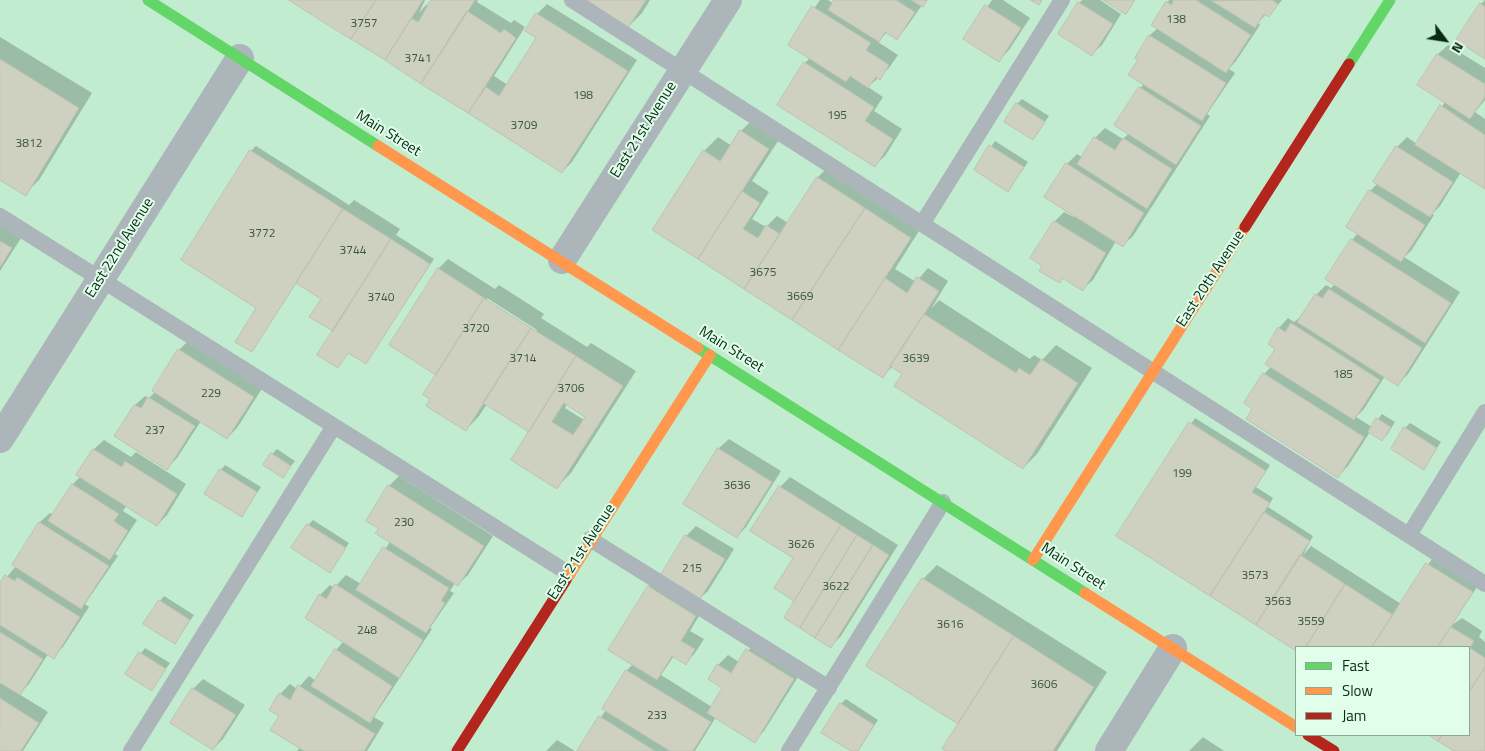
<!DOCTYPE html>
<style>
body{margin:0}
#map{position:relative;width:1485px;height:751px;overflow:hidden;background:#c2ecd0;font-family:"Titillium Web",sans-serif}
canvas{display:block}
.legend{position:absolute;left:1295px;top:646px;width:175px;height:90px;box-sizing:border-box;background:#e0fee9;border:1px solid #8aa995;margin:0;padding:6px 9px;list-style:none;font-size:15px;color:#0a2a18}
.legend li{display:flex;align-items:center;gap:10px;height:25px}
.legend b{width:25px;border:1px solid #8aa995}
.north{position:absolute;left:1420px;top:15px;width:50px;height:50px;-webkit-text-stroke:4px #e0fee9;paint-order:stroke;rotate:121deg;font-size:14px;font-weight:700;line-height:20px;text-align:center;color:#0a2a18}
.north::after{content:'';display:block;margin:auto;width:18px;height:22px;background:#0a2a18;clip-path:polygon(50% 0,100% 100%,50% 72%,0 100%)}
</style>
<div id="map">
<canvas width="1485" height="751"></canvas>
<ul class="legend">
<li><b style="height:6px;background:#63d668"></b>Fast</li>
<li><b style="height:6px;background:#ff974d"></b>Slow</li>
<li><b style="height:6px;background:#b3261e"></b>Jam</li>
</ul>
<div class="north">N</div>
</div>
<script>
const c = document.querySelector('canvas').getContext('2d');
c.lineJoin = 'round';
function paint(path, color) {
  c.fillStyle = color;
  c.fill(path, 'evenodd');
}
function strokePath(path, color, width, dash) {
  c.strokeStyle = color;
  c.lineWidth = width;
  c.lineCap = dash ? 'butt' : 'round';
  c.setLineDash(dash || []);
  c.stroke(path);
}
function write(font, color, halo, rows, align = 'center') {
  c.font = font + ' "Titillium Web",sans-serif';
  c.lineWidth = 4;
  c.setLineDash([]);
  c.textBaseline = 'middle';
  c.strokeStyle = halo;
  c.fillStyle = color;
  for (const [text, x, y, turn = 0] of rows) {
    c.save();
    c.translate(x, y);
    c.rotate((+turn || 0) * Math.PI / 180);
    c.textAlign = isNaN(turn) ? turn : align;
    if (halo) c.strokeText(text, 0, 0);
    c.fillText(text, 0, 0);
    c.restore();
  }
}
const shadow = new Path2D(`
 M291 0H425L419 13 426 5 429 6 433 0H478L477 2 511 23 514 20 525 27 494 76 508 85 538 38 526 31 537 14 547 4 637 60 572 162 562 172Z
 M585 0H650L642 13 628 27Z
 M820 0H828L833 3 836 0H928L922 5 906 28 897 38 887 32 878 42 898 55 889 68 868 87 883 97 874 111 902 129 885 156 875 165 805 63 810 58 789 45Z
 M992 0H1003L1030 18 1009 50 999 60 965 38Z
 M1082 0H1100L1121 14 1102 45 1092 54 1079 3Z
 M1169 0H1282L1269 16 1266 14 1258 23 1260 25 1236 61 1229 69 1235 73 1207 114 1210 116 1133 236 1123 245 1116 241 1093 280 1083 289 1063 277 1059 281 1055 221 1064 212 1074 217 1075 215 1067 164 1077 154 1082 157 1095 138 1105 128 1123 139 1129 133 1116 125 1144 83 1140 59 1137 58 1150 35 1158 28Z
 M1485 0V57L1481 4Z
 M0 37 92 93 39 180 25 194 0 179Z
 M1448 45 1485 68V100L1475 112 1485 119V188L1461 172 1440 206 1432 214 1434 215 1411 251 1404 257 1460 292 1408 374 1398 384 1385 376 1364 409 1356 417 1372 427 1382 414 1395 422 1387 435 1382 439 1370 432 1348 466 1338 476 1254 408 1264 374 1272 366 1279 328 1288 318 1294 322 1303 315 1316 295 1326 285 1331 288 1335 284 1352 240 1358 233 1347 227 1370 191 1378 183 1397 147 1407 137 1417 144 1445 102 1419 85 1438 54Z
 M1022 99 1049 116 1033 139 1017 104Z
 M755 117 782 135 752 181 769 192 752 219 766 227 777 216 788 223 818 177 832 163 924 223 895 269 916 282 928 268 948 281 931 309 939 300 1030 359 1034 355 1042 360 1056 345 1092 368 1037 454 1023 468 904 374 893 366 882 377 654 230 704 151 718 137 732 146 741 131Z
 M995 141 1028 162 1012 185 975 169Z
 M256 146 349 205 354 200 400 229 396 235 434 259 366 363 349 352 337 367 334 331 323 299 297 282 252 351 258 307 251 151Z
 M0 225 21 238 0 271Z
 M448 259 495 289 499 285 544 314 541 318 587 347 591 343 636 371 571 473 557 487 533 427 487 404 479 416 466 430 431 398 438 374V269ZM487 298 537 330 536 332 487 301ZM567 404 587 416 584 420 565 408Z
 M189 340 263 387 237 428 227 438 201 421 177 458 167 468 116 436 135 405 145 396 149 398 155 392 179 350Z
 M1195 418 1270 465 1256 487 1273 498 1268 507 1313 536 1303 555 1311 546 1401 604 1432 559 1477 587 1452 625 1462 618 1482 631 1479 637 1485 642V751H1457L1431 735H1469V647H1296V649L1118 535Z
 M1410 423 1441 442 1423 468 1405 428Z
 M729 439 781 471 746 527 737 537 684 503 719 448Z
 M104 440 131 457 136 452 186 484 167 515 157 525 127 505 123 511 137 520 115 554 118 556 85 604 89 607 63 647 53 657 48 654 29 684 19 694 48 712 23 751H0V585L16 566 13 564 40 522 50 513 53 515 73 484 81 476 78 475 94 449Z
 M277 449 295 461 283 476 272 454Z
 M225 465 261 487 241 516 221 470Z
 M399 476 493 536 468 575 458 584 455 583 450 591 454 593 430 628 432 629 374 717 384 723 367 751H297L300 747 281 716 280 694 290 684 297 689 309 676 316 681 336 650 344 641 320 595 330 585 334 588 346 575 361 584 390 542 380 529 389 486Z
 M790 477 898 545 841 636 831 646 796 600 776 588 795 558 780 487Z
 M313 520 349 543 330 571 308 525Z
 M696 526 734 549 708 591 697 601 705 606 690 631 704 639 695 653 686 663 674 656 661 675 712 707 724 688 718 665 728 655 739 662 757 640 803 669 764 731 755 741 716 717 695 751H578L606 710 604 709 627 670 633 664 649 587 660 578 686 536Z
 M937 565 1107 672 1057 751H948L960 724 923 579Z
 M164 596 194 615 175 643 160 601Z
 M145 648 170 663 151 689 126 674Z
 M203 679 245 705 223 739 213 749 193 689Z
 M846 699 878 720 858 751H853L841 704Z
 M1203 737 1224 751H1189Z
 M557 740 575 751H546Z`);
const building = new Path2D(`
 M289 0H376L351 39Z
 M376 0H423L385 60 351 39Z
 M431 0H475L421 84 385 60 411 18 418 22Z
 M583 0H646L628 28Z
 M834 0H896L915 12 897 40 885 32 879 42 828 10Z
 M911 0H927L923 7Z
 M1031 0H1042L1039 5Z
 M1103 0H1135L1126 14Z
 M1174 0H1196L1251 35 1226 73 1151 25 1166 1 1171 5Z
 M1272 0 1278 4 1269 17 1264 14 1255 28 1212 1Z
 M1078 2 1113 24 1092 56 1058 34Z
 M1480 3 1485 7V59L1456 40Z
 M985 5 1021 28 999 62 963 39Z
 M812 6 871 43 866 50 889 65 880 80 876 77 868 88 850 76 846 82 788 45Z
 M467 11 501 33 504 29 516 38 468 113 421 84Z
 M536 13 628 71 562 173 468 113 486 87 499 96 536 38 525 31Z
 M1149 35 1226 83 1202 121 1128 75 1138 60 1135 58Z
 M1437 54 1485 84V97L1470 119 1417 85Z
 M0 59 79 108 26 196 0 180Z
 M804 62 874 107 865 121 893 139 875 167 777 105Z
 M1139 87 1201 126 1176 165 1114 125Z
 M1016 103 1045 122 1033 140 1004 122Z
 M1440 105 1485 135V189L1415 145Z
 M740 130 769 149 698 259 652 230 703 150 720 161Z
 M1094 137 1115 150 1123 138 1172 169 1147 209 1077 164Z
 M989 145 1024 167 1008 192 974 170Z
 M1396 146 1453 182 1430 217 1373 182Z
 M250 150 343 209 252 352 235 342 256 308 181 260Z
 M1066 163 1144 213 1123 247 1044 197Z
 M817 177 865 208 792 320 744 289Z
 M1369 190 1425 225 1401 262 1346 227Z
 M742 191 760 203 743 229 758 238 766 225 780 234 744 289 698 259Z
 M865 208 911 238 838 350 792 320Z
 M343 209 391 239 333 331 309 317 321 299 296 283Z
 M1054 221 1106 253 1083 291 1062 278 1060 283 1039 271 1042 266 1030 258Z
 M391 239 430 264 366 364 348 353 338 368 317 355Z
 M1351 239 1451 303 1425 343 1325 279Z
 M0 241 12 248 0 267Z
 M438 268 484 298 436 375 389 345Z
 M917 277 939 291 883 378 838 350 885 278 907 293Z
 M1329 289 1422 348 1398 386 1297 322 1315 294 1322 298Z
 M484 298 531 328 466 431 426 406 430 399 423 395Z
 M924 314 1016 373 1019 368 1030 375 1041 359 1078 383 1023 469 894 386 902 374 890 366Z
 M1291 323 1380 380 1354 420 1265 364 1275 349 1268 344 1278 327 1285 332Z
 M531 328 576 356 529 432 483 403Z
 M178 349 254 397 227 439 152 391Z
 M576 356 623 386 557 489 511 460ZM564 403 585 417 573 435 552 422Z
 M1263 373 1364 437 1338 478 1246 419 1252 409 1244 403Z
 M148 397 195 426 167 470 114 436 134 405 141 408Z
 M1376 418 1391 427 1382 441 1368 432Z
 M1189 422 1266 471 1252 492 1270 503 1210 596 1116 536Z
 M1404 427 1437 448 1424 470 1391 449Z
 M718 448 772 482 737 538 683 504Z
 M93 449 122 467 125 461 177 494 157 526 76 475Z
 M271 453 291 466 283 478 263 465Z
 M220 469 257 492 242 517 204 494Z
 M72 484 119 514 114 521 128 531 110 560 48 521Z
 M388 485 484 546 458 586 375 533 379 529 366 521Z
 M779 486 841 525 794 601 774 588 793 558 750 531Z
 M1264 512 1310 541 1256 625 1210 596Z
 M39 522 109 566 81 609 12 565Z
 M307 524 346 548 330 573 291 548Z
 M841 525 857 535 800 628 784 618Z
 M685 535 725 559 698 602 659 578Z
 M857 535 873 545 815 638 800 628Z
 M873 545 889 555 831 648 815 638Z
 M383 547 449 588 441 601 445 603 426 633 356 590Z
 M1300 555 1345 584 1306 647H1296V651L1256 625Z
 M1426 563 1473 592 1438 647H1372Z
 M5 575 15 581 17 577 80 617 54 659 0 625V583Z
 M922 578 1014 636 958 724 866 666Z
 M335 584 423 640 399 678 305 618 319 594 326 599Z
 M1345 584 1393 615 1372 647H1306Z
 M648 586 696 616 681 641 695 649 686 665 672 656 657 680 608 650Z
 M159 600 190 620 175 644 143 624Z
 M1451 627 1474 641 1470 648 1485 658V667L1469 692V647H1438Z
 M0 632 43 659 20 695 0 683Z
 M1014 636 1094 687 1053 751H946L942 749Z
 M335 649 392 686 370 723 311 686Z
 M746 649 794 679 755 743 707 713 722 688 708 679 717 664 731 673Z
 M139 652 166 669 152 691 125 674Z
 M1485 667V751H1454L1438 741 1442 735H1469V692Z
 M626 670 711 722 693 751H670L602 709Z
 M298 685 375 734 364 751H304L270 730 279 716 269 710 279 693 290 700Z
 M192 688 236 715 213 750 170 723Z
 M0 698 39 723 21 751H0Z
 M840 703 874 725 858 751H851L821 733Z
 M599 716 655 751H577Z
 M1429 735H1442L1438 741Z`);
const lane = new Path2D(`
 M572 0 1485 584
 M0 216 568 573
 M922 224 1062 0
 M1409 535 1485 412
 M590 539 829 688
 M131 751 334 426
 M789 751 943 502`);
const street = new Path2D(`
 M562 260 728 0
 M0 439 240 58
 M1109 751 1173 648`);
const fast = new Path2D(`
 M148 0 378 146
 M1349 64 1390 0
 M698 348 1085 593`);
const slow = new Path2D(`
 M378 146 698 348
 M1033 560 1245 227
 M566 580 710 355
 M1085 593 1296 727`);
const jam = new Path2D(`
 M1245 227 1349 64
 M1308 735 1334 751
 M457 751 566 580`);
const numberNames = [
 ["138",1176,20],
 ["3757",364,24],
 ["3741",418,59],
 ["198",583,96],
 ["195",837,116],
 ["3709",524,126],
 ["3812",29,144],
 ["3772",262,234],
 ["3744",353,251],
 ["3675",763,273],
 ["3669",800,297],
 ["3740",381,298],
 ["3720",476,329],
 ["3714",523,359],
 ["3639",916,359],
 ["185",1343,375],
 ["3706",571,389],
 ["229",211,394],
 ["237",155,431],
 ["199",1182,474],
 ["3636",737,486],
 ["230",404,523],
 ["3626",801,545],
 ["215",692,569],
 ["3573",1255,576],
 ["3622",836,587],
 ["3563",1278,602],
 ["3559",1311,622],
 ["3616",950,625],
 ["248",367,631],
 ["3606",1044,685],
 ["233",657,716]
];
const streetNames = [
 ["East 21st Avenue",644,130,-58],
 ["Main Street",388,134,32],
 ["East 22nd Avenue",120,248,-58],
 ["East 20th Avenue",1211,279,-57],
 ["Main Street",731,350,32],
 ["East 21st Avenue",582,552,-57],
 ["Main Street",1073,567,33]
];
paint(shadow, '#0003');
paint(building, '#ced0c0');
strokePath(building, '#bec1b0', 1);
strokePath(lane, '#acb5ba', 16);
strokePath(street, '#acb5ba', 28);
strokePath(fast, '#63d668', 11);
strokePath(slow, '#ff974d', 11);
strokePath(jam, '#b3261e', 11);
write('12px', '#3b5442', null, numberNames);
write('15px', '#0a2a18', '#e0fee9', streetNames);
</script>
